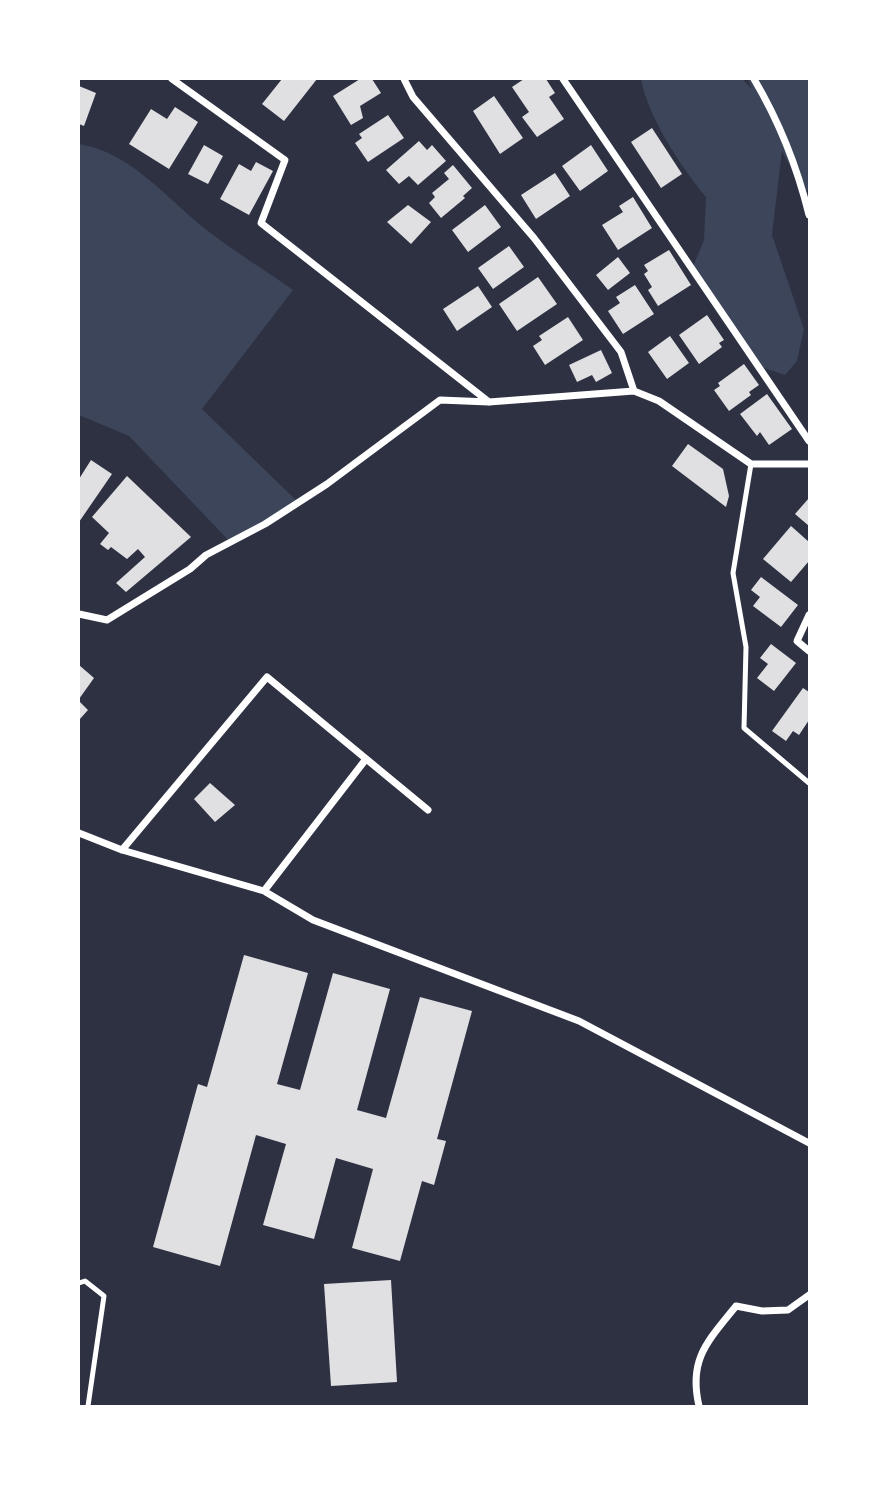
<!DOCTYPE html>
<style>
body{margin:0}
#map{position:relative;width:888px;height:1485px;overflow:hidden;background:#2d3142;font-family:Quicksand,sans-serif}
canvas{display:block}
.frame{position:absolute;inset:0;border:80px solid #fff;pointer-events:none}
</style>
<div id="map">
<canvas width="888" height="1485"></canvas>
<div class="frame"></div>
</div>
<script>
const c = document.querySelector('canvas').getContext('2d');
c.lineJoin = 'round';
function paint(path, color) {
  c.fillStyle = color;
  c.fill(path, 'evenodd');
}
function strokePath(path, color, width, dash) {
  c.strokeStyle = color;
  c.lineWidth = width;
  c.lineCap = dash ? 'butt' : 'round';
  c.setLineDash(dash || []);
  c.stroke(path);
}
const green = new Path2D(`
 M641 79H742L752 89 748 79H809V190L803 191 782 151 772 235 804 329 797 361 785 375 755 365 692 269 704 240 706 197C682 169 647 115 641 79Z
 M79 144C131 152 168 200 208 231 235 252 265 270 293 290L202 409 299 503 232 544 129 436 79 415Z`);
const building = new Path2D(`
 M282 79H317L284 121 262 104Z
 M360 79H372L381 93 360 106 363 118 351 125 333 96Z
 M524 79H546L555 93 549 97 564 119 537 137 522 117 529 112 512 87Z
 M79 86 96 93 84 126 79 124Z
 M494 96 523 138 500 154 473 111Z
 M175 107 198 122 169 169 129 144 151 109 167 119Z
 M388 115 404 138 368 162 355 143 362 138 359 134Z
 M652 128 682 174 661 188 631 142Z
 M419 141 427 150 432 145 446 161 418 185 409 176 399 184 386 170Z
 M204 145 223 156 208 184 188 174Z
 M591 145 608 171 580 191 562 166Z
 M256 162 273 171 249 215 220 199 239 164 251 171Z
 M453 165 472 188 463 196 465 198 441 218 429 203 435 197 432 193 449 179 444 173Z
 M555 173 570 196 536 219 521 195Z
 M633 197 652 228 618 250 602 225 623 212 619 206Z
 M408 205 431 222 411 244 387 222Z
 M485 205 501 227 468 252 452 230Z
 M509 246 524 267 493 289 478 268Z
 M669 250 691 285 658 306 648 290 652 287 644 274 648 271 644 265Z
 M618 257 630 273 608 290 596 275Z
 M538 277 557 304 517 331 499 304Z
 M635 285 654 314 623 334 608 311 620 303 616 297Z
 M478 286 492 307 457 331 443 309Z
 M707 315 724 340 719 343 722 347 699 364 679 335Z
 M568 317 583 340 545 365 533 346 542 340 539 336Z
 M670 336 689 363 667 379 648 352Z
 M601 350 612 373 596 382 592 375 577 382 569 365Z
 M744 364 759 385 749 392 751 395 729 411 714 390 720 386 718 383Z
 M767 394 792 429 769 445 760 432 757 436 740 414Z
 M688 444 723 469 729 496 726 507 672 466Z
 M91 460 112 474 79 522V479Z
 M127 476 191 537 126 592 116 583 145 557 138 549 127 559 111 547 108 550 100 544 109 533 92 517Z
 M809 498V526L795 514Z
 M791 526 809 542V561L791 582 763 559Z
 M761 577 798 605 781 627 753 606 760 597 751 590Z
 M771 644 796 663 774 691 757 678 768 664 760 658Z
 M79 665 94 678 79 699Z
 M803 688 809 692V720L799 735 793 731 786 741 772 731Z
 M79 701 88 710 79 720Z
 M210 783 235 805 215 822 194 799Z
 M244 955 308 973 277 1084 300 1090 333 973 390 989 357 1110 386 1118 420 997 472 1011 437 1139 446 1141 434 1185 422 1181 400 1261 352 1248 373 1169 336 1158 314 1239 263 1225 286 1144 256 1135 220 1266 153 1247 198 1084 207 1087Z
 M391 1280 397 1382 331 1386 324 1284Z`);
const service = new Path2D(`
 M751 464 733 573 746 647 744 728 809 783
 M79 1283 85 1281 104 1296 88 1406`);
const minor = new Path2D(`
 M172 79 285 160 261 223 489 402
 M404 79 413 97 534 238 621 352 634 391
 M563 79 809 441
 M754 79C780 123 797 166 809 215
 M79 614 107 620 190 569 206 555 265 524 327 484 440 400 489 402 634 391 659 401 751 464H809
 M809 615 797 641 809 651
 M79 833 122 850 264 891 313 920 579 1021 809 1143
 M122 850 267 677 428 810
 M264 891 366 759
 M699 1406C688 1359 708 1341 736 1306L762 1311 788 1310 809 1295`);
paint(green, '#3c4559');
paint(building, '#e0e0e3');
strokePath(service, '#fff', 5);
strokePath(minor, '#fff', 7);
</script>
